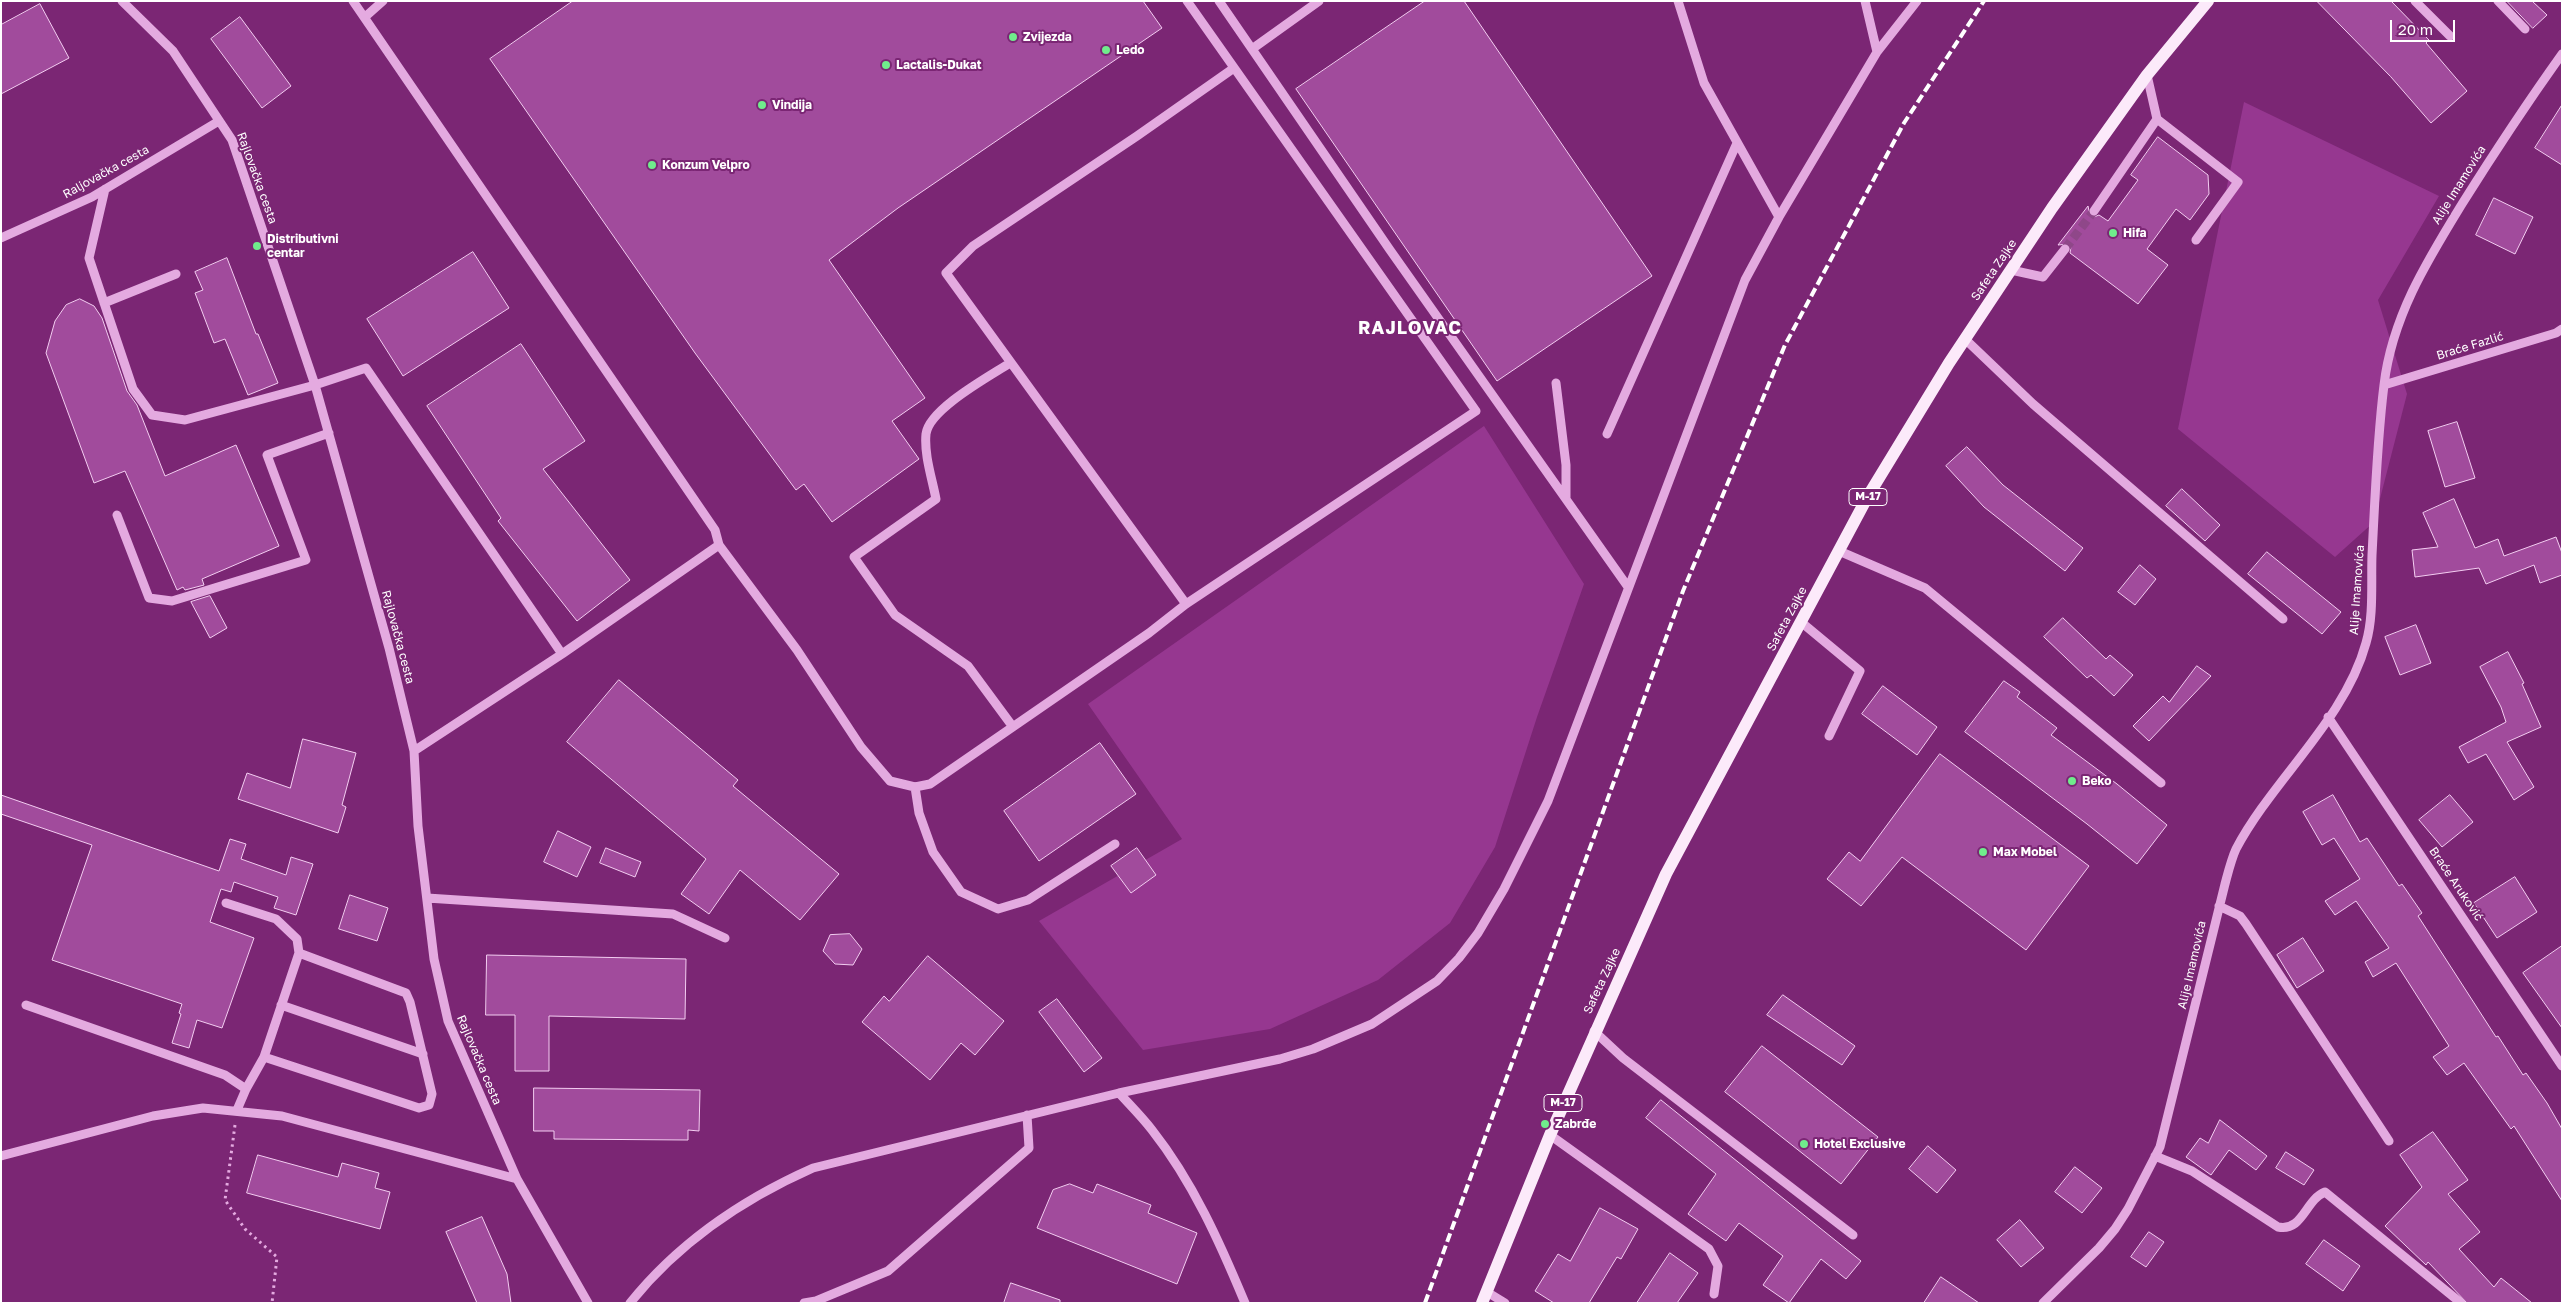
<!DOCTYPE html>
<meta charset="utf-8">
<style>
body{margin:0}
#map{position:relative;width:2563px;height:1304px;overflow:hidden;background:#7b2674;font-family:"Golos Text",sans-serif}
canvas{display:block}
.frame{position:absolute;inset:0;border:2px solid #fff;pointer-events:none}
.scale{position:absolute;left:2390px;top:20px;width:65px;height:22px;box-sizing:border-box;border:2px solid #fff;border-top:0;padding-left:6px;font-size:15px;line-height:18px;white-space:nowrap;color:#fff;-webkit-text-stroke:4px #7b2674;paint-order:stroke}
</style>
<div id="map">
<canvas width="2563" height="1304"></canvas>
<div class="frame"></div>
<div class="scale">20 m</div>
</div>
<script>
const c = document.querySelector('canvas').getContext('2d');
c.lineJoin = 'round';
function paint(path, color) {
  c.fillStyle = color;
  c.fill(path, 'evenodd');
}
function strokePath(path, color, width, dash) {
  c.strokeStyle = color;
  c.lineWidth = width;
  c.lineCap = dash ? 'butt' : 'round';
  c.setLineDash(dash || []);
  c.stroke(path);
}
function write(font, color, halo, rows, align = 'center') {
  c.font = font + ' "Golos Text",sans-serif';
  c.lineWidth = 4;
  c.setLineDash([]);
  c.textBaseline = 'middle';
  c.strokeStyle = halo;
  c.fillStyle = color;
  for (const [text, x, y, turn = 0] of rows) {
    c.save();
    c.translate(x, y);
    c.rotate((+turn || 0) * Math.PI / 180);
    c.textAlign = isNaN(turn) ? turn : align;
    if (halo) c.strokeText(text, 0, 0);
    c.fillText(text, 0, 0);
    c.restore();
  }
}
const green = new Path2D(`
 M2244 102 2439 196 2378 300 2407 394 2374 522 2335 557 2178 429Z
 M1484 426 1584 584 1537 717 1495 847 1450 923 1378 980 1270 1029 1143 1050 1039 921 1182 839 1088 704Z`);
const building = new Path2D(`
 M573 1H1143L1162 28 898 208 829 260 925 398 892 421 919 459 832 522 804 484 796 490 695 353 490 59Z
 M1425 1H1464L1652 276 1497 381 1296 89Z
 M2317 1H2391L2429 40 2426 43 2467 91 2431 123 2391 77Z
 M2507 1H2532L2547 15 2533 28Z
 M40 4 69 58 1 94V25Z
 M240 17 291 86 262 108 211 39Z
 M2562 105V165L2535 148Z
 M2158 137 2208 175 2209 194 2190 220 2176 209 2147 249 2168 265 2138 304 2070 253 2071 247 2068 244 2058 245 2088 206 2090 216 2094 217 2099 215 2108 221 2138 180 2131 175Z
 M2494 198 2533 217 2515 254 2476 235Z
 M473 252 509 308 403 376 367 319Z
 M227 258 256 334H258L278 383 248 395 225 339 214 343 195 293 203 290 195 272Z
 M80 299 94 306 102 318 127 391 137 405 165 476 236 445 279 546 202 579 204 585 185 590 183 587 177 590 125 471 94 483 46 353 55 321 66 305Z
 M521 344 585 441 543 469 630 580 577 621 498 521 501 518 427 406Z
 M2457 422 2475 478 2445 487 2428 431Z
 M1967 447 2003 485 2083 548 2065 571 1984 507 1946 466Z
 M2182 489 2220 525 2205 541 2166 506Z
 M2454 499 2475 548 2498 539 2504 556 2556 537 2562 553V575L2540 583 2534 565 2486 584 2479 568 2415 577 2412 550 2438 547 2423 513Z
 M2267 552 2341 612 2322 634 2248 574Z
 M2140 565 2156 579 2135 605 2118 592Z
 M210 596 227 628 210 638 191 602Z
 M2063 618 2106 659 2110 655 2133 675 2114 696 2091 675 2087 678 2044 637Z
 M2416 625 2431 663 2400 675 2385 637Z
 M2508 652 2524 683 2522 684 2541 727 2507 742 2534 787 2514 800 2486 754 2468 763 2459 747 2506 722 2501 707 2480 667Z
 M2197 666 2211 676 2149 741 2133 726 2163 696 2169 702Z
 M619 680 738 780 733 786 839 874 800 920 740 870 709 914 681 894 706 859 567 742Z
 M2004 681 2020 692 2017 697 2057 728 2051 735 2117 784 2167 825 2137 864 2087 824 1965 732Z
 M1883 686 1937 727 1917 755 1862 714Z
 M303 739 356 753 342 805 346 807 338 833 238 799 247 773 290 788Z
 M1100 743 1136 794 1039 861 1004 811Z
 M1940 754 2089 866 2026 950 1902 857 1861 906 1827 879 1849 852 1860 861Z
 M1 795 219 871 230 839 246 844 241 859 286 875 291 857 313 864 296 915 274 908 278 897 234 882 231 892 221 889 210 922 254 938 222 1028 197 1020 189 1048 172 1043 181 1014 179 1013 182 1004 52 960 92 845 1 814Z
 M2333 795 2360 842 2367 838 2399 886 2402 884 2422 913 2418 916 2496 1037 2498 1036 2523 1075 2526 1073 2547 1103 2562 1129V1201L2514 1126 2511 1129 2464 1063 2447 1075 2433 1057 2449 1046 2396 963 2373 977 2365 962 2389 948 2356 901 2335 915 2325 901 2360 879 2334 838 2322 845 2303 812Z
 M2450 795 2473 822 2442 847 2419 820Z
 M558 831 591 847 577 877 544 862Z
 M606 848 641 862 635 877 600 863Z
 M1137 848 1156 875 1131 893 1111 866Z
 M2515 877 2537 912 2497 938 2474 903Z
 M350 895 388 908 377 941 339 929Z
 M850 934 862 949 853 965 835 964 823 951 830 935Z
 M2303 938 2324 971 2297 988 2277 955Z
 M2562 946V1028L2523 973Z
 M487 955 686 959 685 1019 549 1016V1071H515V1015H486Z
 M928 956 1004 1021 975 1055 961 1043 930 1080 862 1022 884 996 889 1001Z
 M1783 995 1855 1046 1842 1065 1767 1015Z
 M1057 999 1102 1058 1084 1072 1039 1012Z
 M1762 1046 1878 1137 1841 1184 1725 1092Z
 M534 1088 700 1090 699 1131 688 1130V1140L554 1139V1131H534Z
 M1661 1100 1861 1261 1846 1279 1821 1259 1789 1303 1763 1285 1783 1256 1739 1223 1726 1241 1688 1214 1716 1174 1646 1118Z
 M2220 1120 2267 1156 2256 1170 2229 1150 2211 1175 2186 1157 2200 1138 2208 1143Z
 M2433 1132 2468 1180 2448 1194 2480 1232 2459 1249 2494 1287 2501 1278 2532 1303H2467L2428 1262 2426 1265 2385 1226 2422 1187 2400 1155Z
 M1928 1146 1956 1170 1937 1193 1909 1169Z
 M2286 1152 2314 1170 2304 1185 2276 1168Z
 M258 1155 338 1177 342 1163 379 1173 375 1188 390 1192 380 1229 247 1193Z
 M2075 1167 2102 1188 2082 1213 2055 1192Z
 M1070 1184 1093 1193 1097 1184 1151 1205 1148 1213 1197 1233 1177 1284 1037 1228 1053 1190Z
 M1600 1208 1638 1229 1621 1259 1617 1257 1589 1303H1554L1535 1291 1558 1254 1570 1261Z
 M482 1217 507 1274 511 1303H477L446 1232Z
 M2020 1220 2044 1248 2021 1267 1997 1240Z
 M2149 1232 2164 1242 2146 1267 2131 1257Z
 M2324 1240 2360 1266 2343 1291 2306 1264Z
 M1670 1253 1698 1273 1677 1303H1637Z
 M1941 1277 1979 1303H1924Z
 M1011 1283 1060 1300V1303H1004Z`);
const minorTunnel = new Path2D(`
 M2065 249 2094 211`);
const path = new Path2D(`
 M235 1125 225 1200 245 1229 277 1257 272 1303`);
const minor = new Path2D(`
 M122 1 173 51 232 140 315 385 389 648 414 751 418 826 434 959 448 1021 517 1179 588 1303
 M353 1 715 530 719 545 797 650 861 747 890 781 915 787 930 784 1149 633 1186 604 1476 411 1187 1
 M1219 1 1390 250 1628 587
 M1678 1 1704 83 1779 217
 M1865 1 1877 52
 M2415 1 2450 36
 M2498 1 2525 29
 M365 17 383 1
 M1252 49 1319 1
 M2157 119 2238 182 2196 240
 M105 189 89 258 133 389 152 415 185 420 315 385 366 368 562 654
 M2094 211 2157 119 2147 75
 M1 238 92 197 219 121
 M2011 270 2043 277 2065 249
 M104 303 176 274
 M1965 339 2033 404 2283 619
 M1010 363C990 376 929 409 926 434 924 455 932 478 936 499L854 557 895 615 968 666 1013 727
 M1556 383 1566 465V499
 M2384 385 2556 333 2562 329
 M1607 434 1737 143
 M117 515 149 598 172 601 306 560 267 455 329 433
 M1839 551 1925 588 2161 783
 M1186 604 946 273 973 246 1137 136 1234 68
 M1801 622 1860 671 1829 736
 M2328 717 2562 1066
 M414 751 562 654 719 545
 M915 787 919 813 933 852 961 892 998 909 1028 900 1115 844
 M427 898 673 914 725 938
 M226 903 276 919 297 939 299 953 264 1057 246 1089 237 1110
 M2219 906 2240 916 2246 924 2389 1141
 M26 1005 225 1075 246 1089
 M281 1005 423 1054
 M1594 1031 1623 1058 1853 1235
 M264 1057 419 1108 429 1105 432 1094 410 1002 406 993 299 953
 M1119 1093C1130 1105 1142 1117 1152 1130 1193 1182 1220 1243 1245 1303
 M1550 1135 1709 1249 1718 1266 1714 1294
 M1 1156 153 1116 203 1108 282 1116 517 1179
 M2155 1156 2192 1171 2278 1227C2303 1232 2305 1200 2325 1192L2461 1303
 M1487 1292 1505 1303
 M630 1303C679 1242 743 1199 813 1168L1119 1093 1280 1059 1313 1049 1372 1024 1437 981 1459 958 1478 933 1504 889 1548 801 1745 280 1779 217 1877 52 1917 1
 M804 1303 816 1301 888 1271 1029 1148 1027 1115
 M2043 1303 2099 1248 2115 1229 2128 1209 2160 1147 2225 884C2228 873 2231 860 2236 849 2273 779 2345 720 2366 643 2374 616 2371 583 2372 555 2375 499 2377 441 2384 385 2392 317 2427 261 2462 204 2494 153 2527 103 2562 54`);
const major = new Path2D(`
 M1482 1303 1550 1135 1666 874 1868 496 1949 363 2052 208 2147 75 2208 1`);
const rail = new Path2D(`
 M1425 1303 1683 591 1785 345 1904 123 1984 1`);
const markers = [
 [1013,37,5,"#70ec8c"],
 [1106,50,5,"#70ec8c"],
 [886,65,5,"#70ec8c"],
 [762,105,5,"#70ec8c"],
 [652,165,5,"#70ec8c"],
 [2113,233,5,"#70ec8c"],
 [257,246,5,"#70ec8c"],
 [2072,781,5,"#70ec8c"],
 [1983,852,5,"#70ec8c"],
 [1545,1124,5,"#70ec8c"],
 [1804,1144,5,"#70ec8c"]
];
const shields = [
 [1868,497,38],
 [1563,1103,38]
];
const shieldNames = [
 ["M-17",1868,497],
 ["M-17",1563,1103]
];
const poiNames = [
 ["Zvijezda",1023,37],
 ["Ledo",1116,50],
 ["Lactalis-Dukat",896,65],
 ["Vindija",772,105],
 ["Konzum Velpro",662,165],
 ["Hifa",2123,233],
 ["Distributivni",267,239],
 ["centar",267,253],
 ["Beko",2082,781],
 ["Max Mobel",1993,852],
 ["Zabrđe",1555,1124],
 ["Hotel Exclusive",1814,1144]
];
const streetNames = [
 ["Raljovačka cesta",106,172,-29],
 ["Rajlovačka cesta",257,178,70],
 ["Alije Imamovića",2459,185,-58],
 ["Safeta Zajke",1994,270,-56],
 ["Braće Fazlić",2470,346,-17],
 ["Alije Imamovića",2357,590,-86],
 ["Safeta Zajke",1787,619,-62],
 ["Rajlovačka cesta",398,637,75],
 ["Braće Aruković",2456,884,56],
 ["Alije Imamovića",2192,965,-77],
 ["Safeta Zajke",1602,981,-65],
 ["Rajlovačka cesta",479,1060,67]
];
const districtNames = [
 ["RAJLOVAC",1410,328]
];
paint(green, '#963790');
paint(building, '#a14b9c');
strokePath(building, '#f3cdf1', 1);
strokePath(minorTunnel, '#8f4789', 9, [9, 4.5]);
strokePath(path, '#e4aae0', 3, [2.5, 4]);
strokePath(minor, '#e4aae0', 9);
strokePath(major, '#fceafa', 12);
strokePath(rail, '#fff', 4, [9, 4]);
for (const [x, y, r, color] of markers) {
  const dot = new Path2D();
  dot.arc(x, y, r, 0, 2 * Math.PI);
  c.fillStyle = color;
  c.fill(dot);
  strokePath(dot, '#7b2674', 2);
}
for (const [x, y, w] of shields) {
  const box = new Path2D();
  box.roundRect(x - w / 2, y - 8.5, w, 17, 4);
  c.fillStyle = '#7b2674';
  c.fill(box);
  strokePath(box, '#fff', 1);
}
write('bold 11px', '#fff', null, shieldNames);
write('bold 12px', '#fff', '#7b2674', poiNames, 'left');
write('12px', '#fff', '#7b2674', streetNames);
c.letterSpacing = '1px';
write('bold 18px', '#fff', '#7b2674', districtNames);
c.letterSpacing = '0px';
</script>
